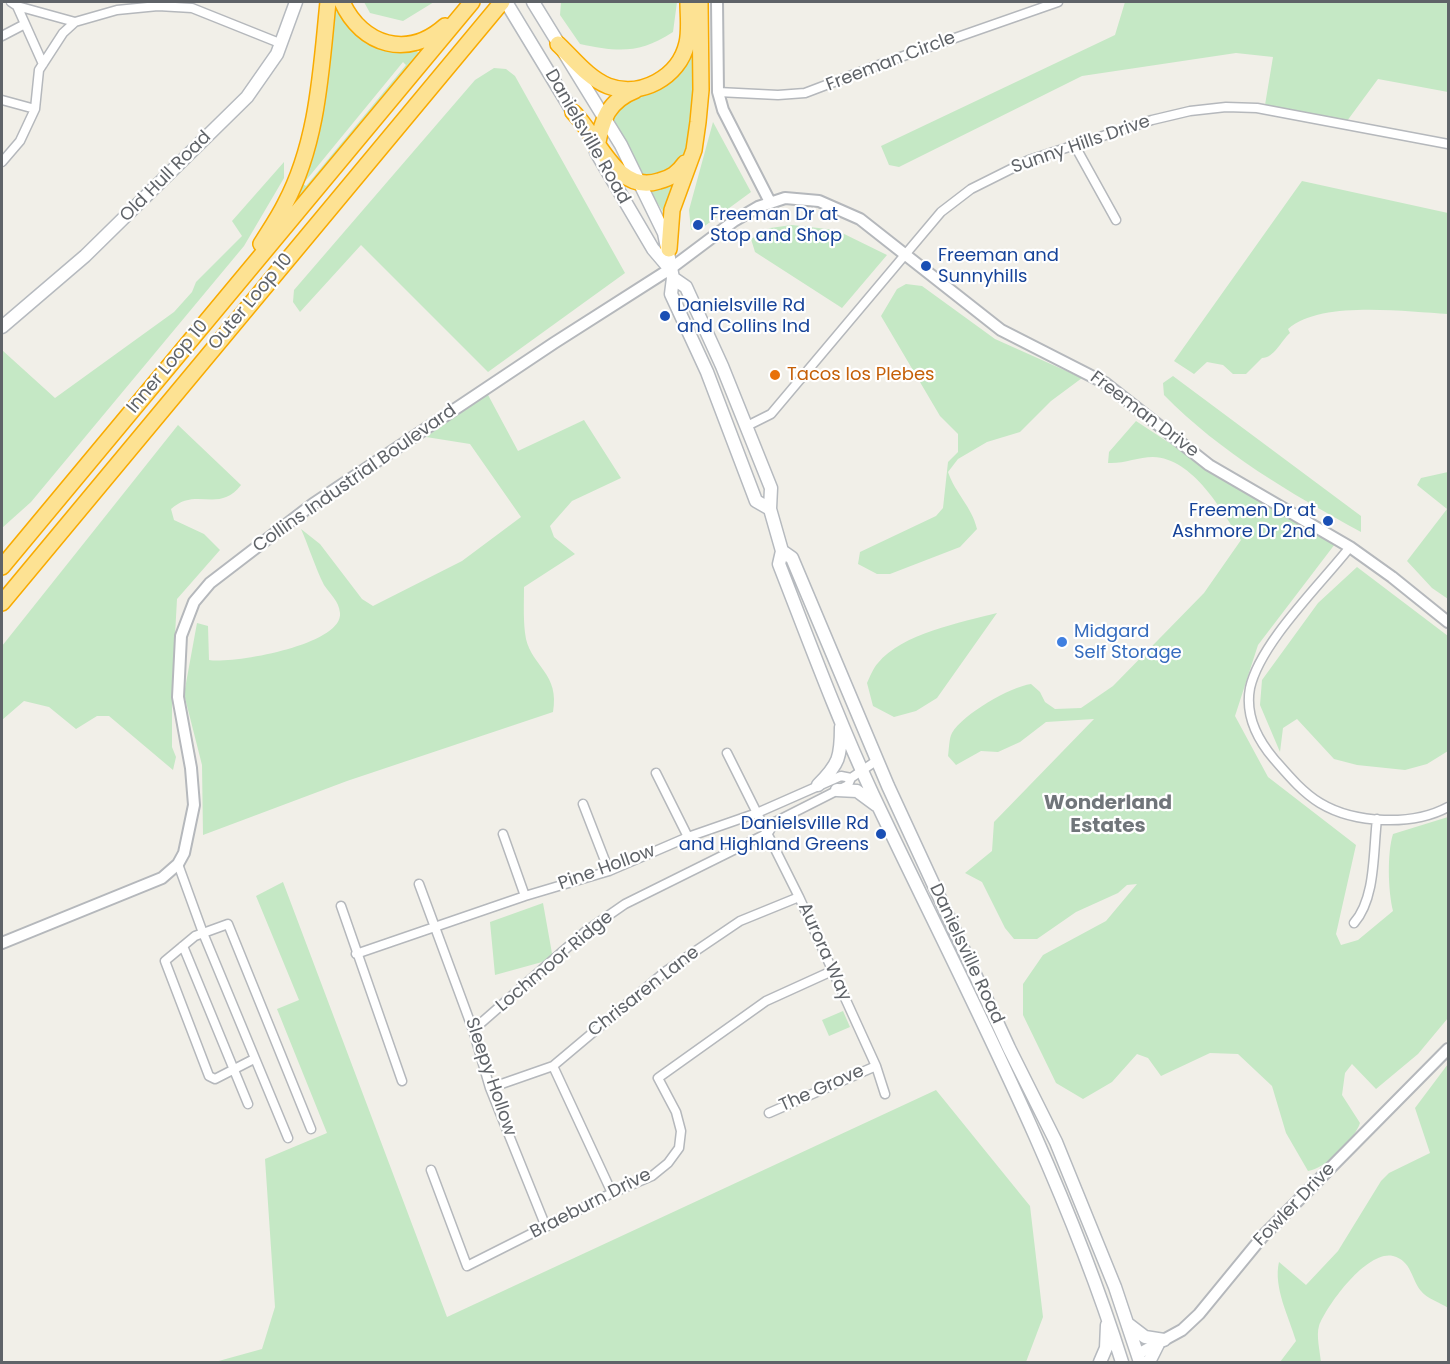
<!DOCTYPE html>
<style>
body{margin:0}
#map{position:relative;width:1450px;height:1364px;overflow:hidden;background:#f1efe8;font-family:Poppins,sans-serif}
canvas{display:block}
.frame{position:absolute;inset:0;border:3px solid #5f6368;pointer-events:none}
</style>
<div id="map">
<canvas width="1450" height="1364"></canvas>
<div class="frame"></div>
</div>
<script>
const c = document.querySelector('canvas').getContext('2d');
c.lineJoin = 'round';
function paint(path, color) {
  c.fillStyle = color;
  c.fill(path, 'evenodd');
}
function strokePath(path, color, width, dash) {
  c.strokeStyle = color;
  c.lineWidth = width;
  c.lineCap = dash ? 'butt' : 'round';
  c.setLineDash(dash || []);
  c.stroke(path);
}
function write(font, color, halo, rows, align = 'center') {
  c.font = font + ' Poppins,sans-serif';
  c.lineWidth = 4.5;
  c.setLineDash([]);
  c.textBaseline = 'middle';
  c.strokeStyle = halo;
  c.fillStyle = color;
  for (const [text, x, y, turn = 0] of rows) {
    c.save();
    c.translate(x, y);
    c.rotate((+turn || 0) * Math.PI / 180);
    c.textAlign = isNaN(turn) ? turn : align;
    if (halo) c.strokeText(text, 0, 0);
    c.fillText(text, 0, 0);
    c.restore();
  }
}
const green = new Path2D(`
 M331 2H339L347 20 415 48 419 54 289 213ZM403 62 406 65 306 186 303 184Z
 M364 2H434L403 21 370 13Z
 M561 2H677L673 32C639 54 618 52 580 44L560 15Z
 M692 2C695 55 705 118 679 167L645 180 609 116 611 110 673 74Z
 M1125 2H1448V92L1378 79 1347 121 1265 105 1273 57 1236 53 1082 76 899 167 889 165 881 146 1115 35Z
 M494 68 506 69 515 76 625 273 488 372 361 245 300 312 293 302 294 290 475 80Z
 M713 122 751 192 702 228 691 230 689 210Z
 M284 162V178L244 246 31 502 2 528V350L55 398 174 312 192 292 196 282 242 236 232 221Z
 M678 176 667 218 649 190Z
 M1302 181 1448 213V314C1406 312 1321 300 1288 329L1290 333C1281 341 1274 358 1262 358L1246 374H1233L1223 365 1207 362 1194 374 1174 361Z
 M792 225 836 230 887 255 842 308 755 252 751 239 770 228Z
 M906 284 922 286 995 339 1082 378 1051 401 1020 432 987 442 958 459 948 472C955 493 972 507 977 529L960 547 890 574H877L858 564 860 552 936 516 943 508 948 462 958 452V434L940 416 881 316 897 289Z
 M1173 376 1361 516V532C1290 493 1221 453 1164 395L1163 383Z
 M487 393 518 451 584 420 621 478 572 501 550 526 554 537 575 554 524 587C524 604 523 623 526 639 532 666 560 674 553 712L347 781 203 835 202 765 184 694 197 623 208 626 209 660C233 664 343 645 340 613 339 601 330 594 324 585 315 567 309 547 301 529L320 544 362 599 373 606 462 561 521 517 470 444 426 437Z
 M1136 421 1235 486 1335 544 1258 645 1235 716 1268 777 1356 845 1336 934 1341 945 1358 940 1393 911C1388 891 1387 853 1393 834L1448 817V1018L1418 1054 1376 1089 1352 1064 1345 1073 1342 1095 1360 1123C1355 1139 1325 1169 1308 1171L1286 1133 1272 1086 1238 1054 1210 1053 1161 1076 1148 1058 1137 1054 1112 1082 1083 1099 1056 1083 1023 1015V984L1043 955 1106 921 1137 884 1127 885 1118 893 1076 912 1037 939H1014L1005 928 982 882 965 873 992 851 994 822 1094 719 1046 722 1020 742 998 752 981 751 956 765 948 756C949 750 949 738 952 733 963 714 1010 687 1031 684L1040 692 1045 702 1055 709 1081 708 1113 686 1204 593 1241 540C1222 511 1193 458 1153 457 1138 457 1123 464 1108 463L1109 452Z
 M178 425 241 485C219 514 196 486 171 509L174 520 204 534 220 550 177 599 172 690V747L176 757 173 770 109 716H97L76 729 49 707 24 701 2 720V646Z
 M1448 472V599L1432 588 1407 561 1447 509 1417 485 1421 478Z
 M1357 567 1448 636V751L1427 764 1405 770 1357 765 1334 759 1297 719 1283 728 1280 752 1260 705 1262 680 1318 603Z
 M997 613 937 698 916 711 894 717 873 706 867 683C870 677 873 668 878 663 901 634 962 622 997 613Z
 M283 882 447 1317 936 1090 1030 1206 1043 1317 1026 1362H215L262 1349 275 1307 265 1159 327 1133 277 1009 299 1000 256 896Z
 M543 903 553 959 495 975 490 922Z
 M843 1011 850 1027 829 1036 822 1020Z
 M1448 1064V1308C1441 1303 1426 1298 1421 1291 1411 1279 1412 1261 1393 1256 1367 1250 1327 1305 1319 1326 1316 1335 1320 1352 1321 1362H1280L1296 1341C1289 1317 1273 1287 1279 1262L1306 1285 1338 1251 1381 1181 1389 1173 1430 1153 1415 1108Z`);
const minor = new Path2D(`
 M11 2 17 6 75 22
 M17 6 43 64
 M2 36 25 24
 M718 92 778 95 805 93 892 60 1058 2
 M2 100 35 109
 M1075 146 1116 220
 M2 162 20 141 35 109 39 70 63 33 75 22 117 10 158 6 192 8 282 44
 M747 426 771 414 941 212 971 189 1029 160 1152 120 1190 111 1226 107 1257 108 1448 144
 M1350 547C1320 585 1260 643 1250 688 1245 715 1257 739 1274 759 1288 775 1302 792 1320 803 1355 824 1413 826 1448 807
 M727 753 799 897 876 1066 885 1094
 M656 773 688 837
 M583 804 609 871
 M503 834 525 896
 M178 864 203 933 288 1138
 M419 884 473 1030 490 1088 546 1227
 M341 906 402 1081
 M1354 923C1376 898 1373 851 1377 819
 M183 946 248 1104
 M356 954 525 896 609 871 688 837 757 813 841 776 851 778
 M473 1030 586 931 625 904 768 833 775 822 848 785 851 778 876 761
 M254 1059 215 1079 209 1076 165 961 195 936 228 924 311 1129
 M553 1066 612 1193
 M490 1088 553 1066 666 971 740 921 799 897
 M769 1113 876 1066
 M431 1170 467 1266 612 1193 652 1176 668 1163 679 1148 681 1131 676 1112 658 1078 766 1001 832 971`);
const tertiary = new Path2D(`
 M717 2 718 92 723 110 770 202
 M2 943 162 878 178 864 184 853 194 805 191 768 178 697 181 636 194 602 210 583 313 504 554 343 670 269 734 221 758 207 785 198 819 201 860 219 1001 330 1105 383 1209 465 1350 547 1392 577 1448 622
 M1138 1354 1182 1330 1199 1314 1263 1236 1448 1049`);
const secondary = new Path2D(`
 M506 2 577 119
 M533 2 621 145 664 233 673 278 671 294 707 372 756 501 770 509
 M596 152 653 249 670 269
 M673 278 686 287 722 366 771 488 770 509 782 551 779 564C809 641 838 720 873 795 961 981 1060 1165 1122 1362
 M2 327 85 256 247 97 277 54 296 2
 M782 551 792 558 888 786 1009 1048 1056 1142 1115 1287 1140 1362
 M818 785C839 764 841 757 841 727
 M837 790 857 791 876 805
 M1128 1324 1145 1337 1164 1340
 M1100 1362 1106 1348 1107 1325
 M1149 1362 1158 1344`);
const motorway = new Path2D(`
 M342 2C362 46 408 59 445 26
 M558 44C573 58 588 78 608 86 640 98 679 78 687 43 690 30 688 15 688 2
 M573 112C599 137 616 195 659 181 671 178 678 173 685 163
 M597 147C602 119 608 101 636 90
 M261 244C269 231 278 218 285 204 318 142 321 70 328 2
 M669 249 672 210 694 150 698 122 701 90 700 2
 M2 567 472 2
 M2 603 502 2`);
const markers = [
 [698,225,6,"#1a4fb4"],
 [926,266,6,"#1a4fb4"],
 [665,316,6,"#1a4fb4"],
 [775,375,6,"#e8710a"],
 [1328,521,6,"#1a4fb4"],
 [1062,642,6,"#3f7fe0"],
 [881,834,6,"#1a4fb4"]
];
const streetNames = [
 ["Freeman Circle",891,62,-21],
 ["Danielsville Road",587,137,60],
 ["Sunny Hills Drive",1081,145,-19],
 ["Old Hull Road",166,177,-45],
 ["Outer Loop 10",251,302,-50],
 ["Inner Loop 10",168,367,-50],
 ["Freeman Drive",1144,415,37],
 ["Collins Industrial Boulevard",355,479,-35],
 ["Pine Hollow",607,868,-20],
 ["Aurora Way",824,952,66],
 ["Danielsville Road",966,954,65],
 ["Lochmoor Ridge",555,962,-40],
 ["Chrisaren Lane",644,992,-38],
 ["Sleepy Hollow",490,1077,71],
 ["The Grove",822,1089,-24],
 ["Braeburn Drive",591,1204,-27],
 ["Fowler Drive",1295,1205,-46]
];
const transitNames = [
 ["Freeman Dr at",710,215],
 ["Stop and Shop",710,236],
 ["Freeman and",938,256],
 ["Sunnyhills",938,277],
 ["Danielsville Rd",677,306],
 ["and Collins Ind",677,327],
 ["Freemen Dr at",1316,511,"right"],
 ["Ashmore Dr 2nd",1316,532,"right"],
 ["Danielsville Rd",869,824,"right"],
 ["and Highland Greens",869,845,"right"]
];
const foodNames = [
 ["Tacos los Plebes",787,375]
];
const shopNames = [
 ["Midgard",1074,632],
 ["Self Storage",1074,653]
];
const neighbourhoodNames = [
 ["Wonderland",1108,804],
 ["Estates",1108,827]
];
paint(green, '#c5e8c5');
strokePath(minor, '#b5b8bc', 11);
strokePath(tertiary, '#b5b8bc', 14);
strokePath(secondary, '#b6babf', 15);
strokePath(motorway, '#f9ab00', 18);
strokePath(minor, '#fff', 8);
strokePath(tertiary, '#fff', 10);
strokePath(secondary, '#fff', 12);
strokePath(motorway, '#fde293', 15);
for (const [x, y, r, color] of markers) {
  const dot = new Path2D();
  dot.arc(x, y, r, 0, 2 * Math.PI);
  c.fillStyle = color;
  c.fill(dot);
  strokePath(dot, '#fff', 2);
}
write('18px', '#5f6368', '#fff', streetNames);
write('18px', '#164399', '#fff', transitNames, 'left');
write('18px', '#c56008', '#fff', foodNames, 'left');
write('18px', '#366cbe', '#fff', shopNames, 'left');
write('bold 20px', '#70757a', '#fff', neighbourhoodNames);
</script>
